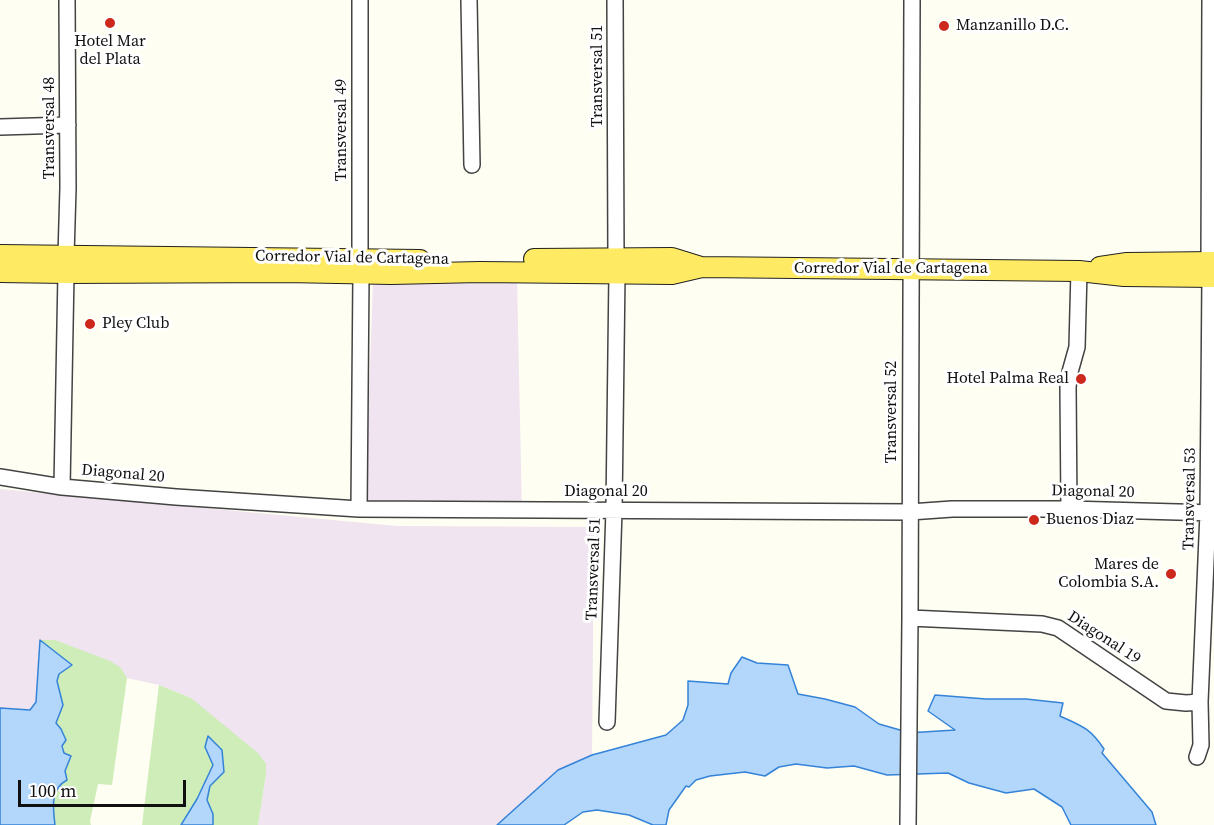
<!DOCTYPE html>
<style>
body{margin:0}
#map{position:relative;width:1214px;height:825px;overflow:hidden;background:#fffef3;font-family:"Source Serif 4",serif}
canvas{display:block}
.scale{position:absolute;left:18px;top:780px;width:168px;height:27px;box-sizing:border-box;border:3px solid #101010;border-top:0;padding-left:8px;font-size:18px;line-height:21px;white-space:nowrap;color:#101010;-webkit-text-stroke:4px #fff;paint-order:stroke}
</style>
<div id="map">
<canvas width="1214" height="825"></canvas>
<div class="scale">100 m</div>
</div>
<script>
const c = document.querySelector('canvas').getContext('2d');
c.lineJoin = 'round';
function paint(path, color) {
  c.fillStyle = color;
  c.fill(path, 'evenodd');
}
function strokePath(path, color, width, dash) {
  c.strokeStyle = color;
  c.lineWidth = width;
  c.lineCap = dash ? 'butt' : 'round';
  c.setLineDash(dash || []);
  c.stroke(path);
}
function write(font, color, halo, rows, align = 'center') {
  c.font = font + ' "Source Serif 4",serif';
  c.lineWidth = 6;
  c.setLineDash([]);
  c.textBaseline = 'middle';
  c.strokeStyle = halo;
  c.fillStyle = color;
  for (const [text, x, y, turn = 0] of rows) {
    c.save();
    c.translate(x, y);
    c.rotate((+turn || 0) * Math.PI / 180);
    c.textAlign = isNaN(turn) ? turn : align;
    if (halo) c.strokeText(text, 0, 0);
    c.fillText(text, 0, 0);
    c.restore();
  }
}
const industrial = new Path2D(`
 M517 278 522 515 365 507 373 281Z
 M0 489 397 526 594 527 592 755 558 770 497 825H258L266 774 191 698 159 685 127 678 121 668 38 689 36 702 30 710 0 708Z`);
const green = new Path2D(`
 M40 640H55L110 661 121 668 127 678 112 785 98 784 90 821 91 825H55L52 806 56 791 60 784 71 756 64 753 61 729 56 723 63 705 57 681 59 674 72 665Z
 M159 685 191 698 259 754 266 764V774L258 825H213V814L207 800 210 786 224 771 205 747 213 765 197 799 181 825H142Z`);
const water = new Path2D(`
 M40 640 72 665 59 674 57 681 63 705 56 723 61 729 66 740 62 746 64 753 71 756 65 771 67 780C50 789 53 808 55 825H0V708L30 710 36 702Z
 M742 657 757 663 788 665 798 694 825 699 855 707 879 724 900 730 907 733 955 730 928 711 935 695 986 699H1026L1063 703 1060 716C1082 726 1090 728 1104 749L1102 753 1152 812 1156 825H1071L1062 807 1034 789 1006 793 969 783 948 773 887 775 854 766 827 768 796 764 779 767 765 776 745 772 710 776 696 780 689 787 686 786 669 810 666 825H653L629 815 597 810 583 812 564 825H497L558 770 592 755 666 735 683 720 688 705V681L728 684 731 673Z
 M208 736 222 750 224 772 210 786 207 800 213 814V825H181L197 799 213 765 205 747Z`);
const minor = new Path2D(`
 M360 0V260
 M469 0 472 165
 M615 0 616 259
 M0 127 68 125
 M66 256 68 188 67 0
 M1209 262 1210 0
 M0 477 62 487 176 497 359 509 910 512 952 509H1069L1214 513
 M62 487 66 273
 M359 509 361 274
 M1069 509 1068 387 1070 372 1077 347 1079 271
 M910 618 1042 624 1058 628 1166 701 1186 703 1200 702
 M607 722 614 510 617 273
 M1197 757 1201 745 1200 702 1208 513 1210 277
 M908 825 910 618 912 0`);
const major = new Path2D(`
 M0 255 420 260
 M534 259 672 258 701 267
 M1100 267 1127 263 1214 262
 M0 272 66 273 285 272 391 274 480 272 672 274 702 267 1079 271 1124 276 1214 277`);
const markers = [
 [110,23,6,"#cc281c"],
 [944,26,6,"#cc281c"],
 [90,324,6,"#cc281c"],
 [1081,379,6,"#cc281c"],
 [1034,520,6,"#cc281c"],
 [1171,574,6,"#cc281c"]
];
const poiNames = [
 ["Manzanillo D.C.",956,26],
 ["Hotel Mar",110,42,"center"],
 ["del Plata",110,60,"center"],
 ["Pley Club",102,324],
 ["Hotel Palma Real",1069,379,"right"],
 ["Buenos Diaz",1046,520],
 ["Mares de",1159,565,"right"],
 ["Colombia S.A.",1159,583,"right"]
];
const streetNames = [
 ["Transversal 51",598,76,-90],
 ["Transversal 48",50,128,-90],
 ["Transversal 49",342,130,-90],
 ["Corredor Vial de Cartagena",352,258,1],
 ["Corredor Vial de Cartagena",891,269],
 ["Transversal 52",892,412,-90],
 ["Diagonal 20",123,474,5],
 ["Diagonal 20",606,492],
 ["Diagonal 20",1093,492,1],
 ["Transversal 53",1190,499,-89],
 ["Transversal 51",594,569,-88],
 ["Diagonal 19",1104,638,33]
];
paint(industrial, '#efe4ef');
paint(green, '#ceedb8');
paint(water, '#b3d7fb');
strokePath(water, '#3483d8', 1.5);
strokePath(minor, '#434343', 18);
strokePath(major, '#212121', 22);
strokePath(minor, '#fff', 15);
strokePath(major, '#ffeb63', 20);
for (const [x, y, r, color] of markers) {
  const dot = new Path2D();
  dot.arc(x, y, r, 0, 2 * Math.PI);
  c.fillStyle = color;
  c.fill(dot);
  strokePath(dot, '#fff', 2);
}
write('16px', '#101010', '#fff', poiNames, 'left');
write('16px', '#101010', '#fff', streetNames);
</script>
